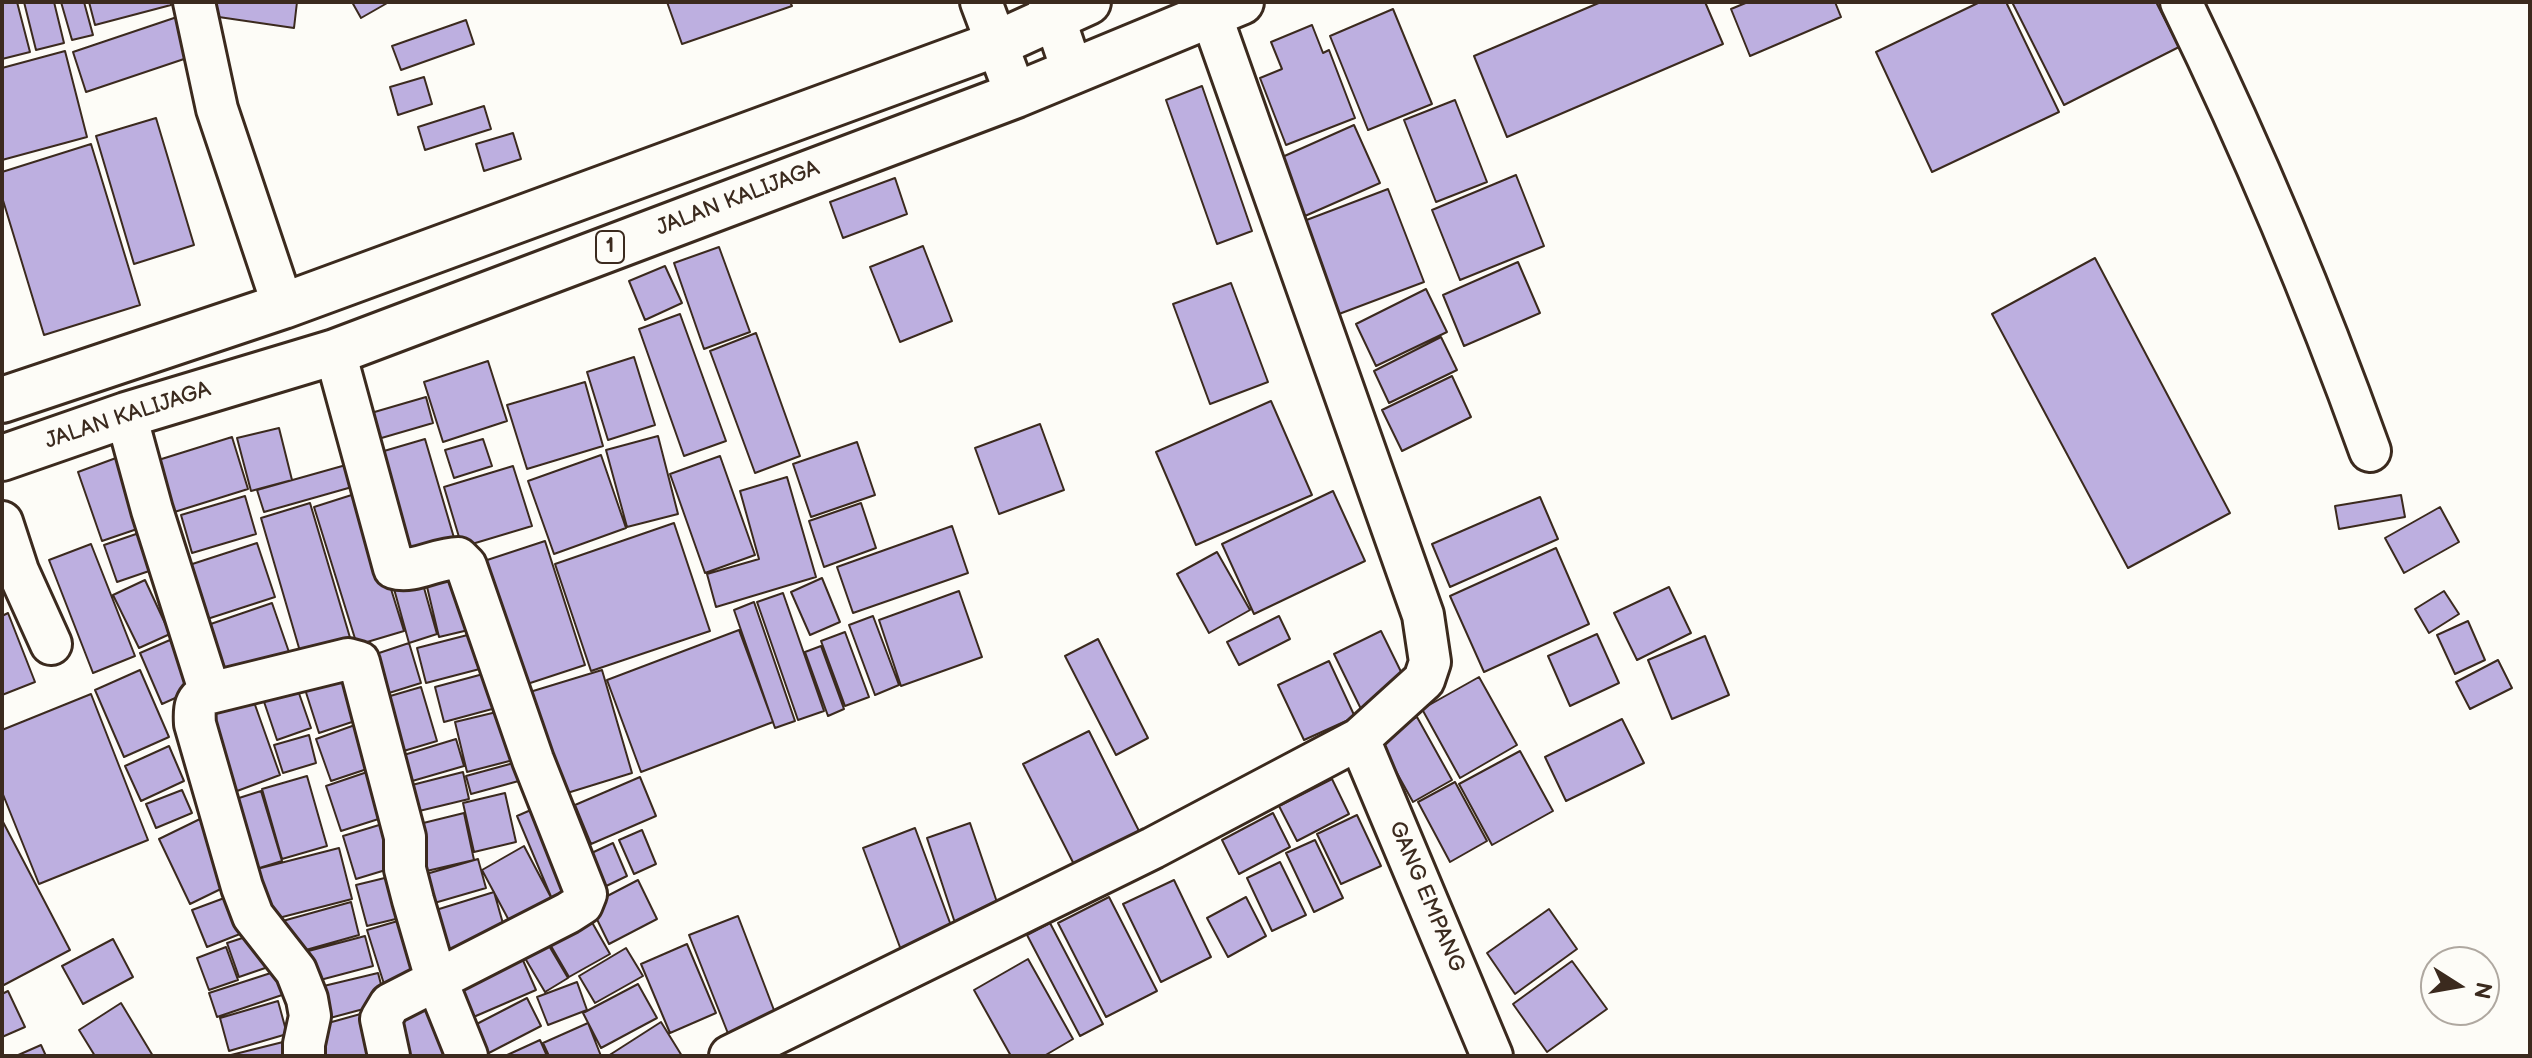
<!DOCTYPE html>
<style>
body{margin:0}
#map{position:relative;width:2532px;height:1058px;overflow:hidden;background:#fdfcf7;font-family:"Balsamiq Sans",sans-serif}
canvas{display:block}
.frame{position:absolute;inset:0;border:4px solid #3b2a1e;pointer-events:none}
.north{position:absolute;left:2420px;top:946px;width:80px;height:80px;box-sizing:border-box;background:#fdfcf7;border:2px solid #afa8a0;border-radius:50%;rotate:101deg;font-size:22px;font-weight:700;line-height:32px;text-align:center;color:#3b2a1e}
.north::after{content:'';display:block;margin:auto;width:28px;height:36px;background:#3b2a1e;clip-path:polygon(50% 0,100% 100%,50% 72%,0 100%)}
</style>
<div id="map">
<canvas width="2532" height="1058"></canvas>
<div class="frame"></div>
<div class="north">N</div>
</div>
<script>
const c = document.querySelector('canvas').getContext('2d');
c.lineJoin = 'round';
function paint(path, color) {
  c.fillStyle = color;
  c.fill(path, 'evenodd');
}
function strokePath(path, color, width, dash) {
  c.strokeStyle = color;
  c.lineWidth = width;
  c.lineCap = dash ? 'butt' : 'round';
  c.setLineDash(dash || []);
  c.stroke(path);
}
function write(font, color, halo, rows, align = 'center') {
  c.font = font + ' "Balsamiq Sans",sans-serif';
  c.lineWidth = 8;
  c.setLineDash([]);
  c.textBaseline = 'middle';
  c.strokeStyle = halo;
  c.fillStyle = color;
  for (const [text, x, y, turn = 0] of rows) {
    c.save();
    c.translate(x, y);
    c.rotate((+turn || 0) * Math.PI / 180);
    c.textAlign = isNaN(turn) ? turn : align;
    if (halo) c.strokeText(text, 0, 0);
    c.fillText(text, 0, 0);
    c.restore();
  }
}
const building = new Path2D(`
 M2 2H17L30 52 2 59Z
 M24 2H54L64 43 36 50Z
 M61 2H84L93 35 72 40Z
 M89 2H170L171 5 95 25Z
 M207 2H297L294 28 205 15Z
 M352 2H389L361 18Z
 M667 2H790L792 6 682 44Z
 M1601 2H1705L1723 44 1507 137 1474 56Z
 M1748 2H1835L1841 17 1750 56 1731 9Z
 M1980 2H2006L2059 112 1932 172 1876 52Z
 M2012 2H2156L2179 47 2064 105Z
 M1393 9 1432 104 1368 130 1330 36Z
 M177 17 190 57 86 92 73 52Z
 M466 20 474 44 401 70 392 46Z
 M1312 25 1323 53 1329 50 1355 118 1286 145 1260 78 1282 69 1271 42Z
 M65 51 87 137 2 160V68Z
 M424 77 432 104 398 115 390 87Z
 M1202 86 1252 231 1217 244 1166 100Z
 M1455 100 1487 182 1436 202 1404 120Z
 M484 106 491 129 425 150 418 127Z
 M156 118 194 245 134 264 96 136Z
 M1354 125 1380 183 1305 216 1280 158Z
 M513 133 521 159 484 171 476 144Z
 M91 144 140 305 44 335 2 197V172Z
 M1516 175 1544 246 1460 280 1432 210Z
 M895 178 907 214 843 238 830 202Z
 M1388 189 1424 282 1331 317 1296 224Z
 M923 246 952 321 900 342 870 267Z
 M719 247 750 332 704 349 674 263Z
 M2095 258 2230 513 2128 568 1992 314Z
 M1518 262 1540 313 1464 346 1443 295Z
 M665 266 682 303 645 320 629 281Z
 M1231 283 1268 382 1210 404 1173 304Z
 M1426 289 1447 332 1376 366 1356 324Z
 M680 314 726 441 684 456 639 329Z
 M756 333 800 456 755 473 710 351Z
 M1441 337 1457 370 1389 403 1374 371Z
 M634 357 655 425 608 440 587 372Z
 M488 361 507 421 443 442 424 382Z
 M1452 376 1471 417 1402 451 1382 410Z
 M585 382 603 446 527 469 507 405Z
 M426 397 433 423 378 439 371 413Z
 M1271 401 1312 495 1196 545 1156 452Z
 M1040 424 1064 490 999 514 975 448Z
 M279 428 292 480 251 491 237 438Z
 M658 436 678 514 627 527 606 450Z
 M232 437 248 489 168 514 152 462Z
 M425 439 457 548 399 565 367 456Z
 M483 439 492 466 454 478 445 450Z
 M857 442 875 495 811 517 793 464Z
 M601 455 626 528 554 554 528 481Z
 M720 456 755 555 705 573 670 474Z
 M116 458 140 528 102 541 78 472Z
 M353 463 359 485 264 512 257 490Z
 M513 466 532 526 462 547 444 487Z
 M787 477 816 577 716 607 707 574 759 559 740 491Z
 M1333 491 1365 561 1254 614 1222 544Z
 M361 492 404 631 357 645 314 507Z
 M2401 495 2405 517 2339 529 2335 506Z
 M245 496 256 534 192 553 181 515Z
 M1540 497 1558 539 1450 587 1432 544Z
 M310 503 354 651 304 665 261 518Z
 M861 503 876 548 824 567 809 521Z
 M2440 507 2459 542 2404 573 2385 538Z
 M674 523 710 631 591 671 555 564Z
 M952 526 968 573 853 613 837 567Z
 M142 532 155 569 117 582 104 545Z
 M545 541 585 665 515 688 475 564Z
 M257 543 275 597 198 622 180 568Z
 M91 544 135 656 93 673 49 560Z
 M1556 548 1589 624 1484 672 1450 596Z
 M1217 552 1250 610 1209 633 1177 574Z
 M461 561 477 628 439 637 423 570Z
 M419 570 437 634 409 643 391 578Z
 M822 578 840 622 810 635 791 592Z
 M145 580 170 634 139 648 113 595Z
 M1669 587 1691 633 1637 660 1614 613Z
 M959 591 982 657 901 686 879 620Z
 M2444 591 2459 614 2429 633 2415 609Z
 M783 593 824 711 798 720 757 602Z
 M754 602 795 721 775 728 734 610Z
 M272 603 290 655 216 680 199 628Z
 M8 613 35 682 2 695V616Z
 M873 616 899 685 875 695 849 625Z
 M1279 616 1290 639 1239 665 1227 642Z
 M2468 621 2485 660 2455 674 2437 635Z
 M487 630 495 665 426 683 417 648Z
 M739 630 773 722 641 772 607 680Z
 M1381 631 1408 686 1361 709 1334 654Z
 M845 632 869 697 845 706 821 641Z
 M1597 634 1619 683 1570 706 1548 656Z
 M1705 636 1729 695 1672 719 1648 660Z
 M1098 639 1148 738 1116 755 1065 656Z
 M170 640 193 690 162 704 140 653Z
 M409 643 421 683 376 697 364 658Z
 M821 646 844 709 828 716 805 652Z
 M2498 660 2512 688 2470 709 2456 682Z
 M1329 661 1355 717 1304 740 1278 685Z
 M353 663 370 716 319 733 302 680Z
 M140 670 169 737 124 757 95 690Z
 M498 670 507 705 444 722 435 687Z
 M602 670 632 773 551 798 520 695Z
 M293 676 311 728 277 740 259 687Z
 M1479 677 1517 745 1460 778 1422 709Z
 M421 687 437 741 397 753 380 699Z
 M249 688 280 775 229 794 199 706Z
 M91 694 148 840 39 884 2 792V730Z
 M509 709 521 758 467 772 455 722Z
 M1417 717 1452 780 1413 802 1378 739Z
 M1622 719 1644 763 1566 801 1545 757Z
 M366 721 382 764 331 781 316 739Z
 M1089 731 1148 849 1083 882 1023 764Z
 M309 735 316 763 283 773 274 745Z
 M456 739 464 766 402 784 394 758Z
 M169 746 184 781 141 801 125 766Z
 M1520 751 1553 811 1492 845 1459 784Z
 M521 761 526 779 471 794 466 776Z
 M376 769 391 815 341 831 326 786Z
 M463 772 469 799 415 812 408 786Z
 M307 776 327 846 282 859 262 789Z
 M640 777 656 816 591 844 575 805Z
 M1332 779 1349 814 1297 841 1279 806Z
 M1455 782 1487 841 1450 862 1418 802Z
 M182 790 192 813 156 828 146 804Z
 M261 791 282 861 240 874 220 804Z
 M505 793 516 842 474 852 463 803Z
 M547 803 583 885 552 899 517 816Z
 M464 813 474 860 418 873 407 827Z
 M1273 813 1290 847 1239 874 1222 840Z
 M1357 815 1381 866 1341 884 1317 834Z
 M200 819 231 884 190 904 159 839Z
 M2 820 70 950 2 986Z
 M389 822 402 865 356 879 343 836Z
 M970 823 1000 911 956 926 927 838Z
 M915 828 956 939 904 958 863 848Z
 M642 830 656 864 634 874 619 840Z
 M1315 840 1343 898 1314 912 1286 853Z
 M613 843 627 876 598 890 583 857Z
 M524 846 555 905 513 928 482 870Z
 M339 848 352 899 267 921 253 870Z
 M478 859 486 888 417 908 409 879Z
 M1280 862 1306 915 1272 931 1247 878Z
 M401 874 412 915 367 926 356 885Z
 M638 880 657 919 609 944 590 905Z
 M1174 880 1211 957 1161 982 1123 904Z
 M494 892 508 941 438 963 423 914Z
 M227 897 240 934 207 947 192 910Z
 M1109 897 1157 991 1106 1017 1058 923Z
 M1246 897 1266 936 1228 957 1207 918Z
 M351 902 359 935 288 955 279 922Z
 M1549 909 1577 949 1515 994 1487 953Z
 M585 910 610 954 569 977 544 934Z
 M738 916 777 1018 729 1036 689 935Z
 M408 918 425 972 384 984 367 930Z
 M1050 923 1103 1024 1080 1036 1027 935Z
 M261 932 271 966 239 977 227 943Z
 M542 934 568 978 545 992 519 948Z
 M365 936 373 966 305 984 297 954Z
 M113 939 133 977 83 1004 62 966Z
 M687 944 716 1013 670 1033 641 964Z
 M226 947 238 980 209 990 197 958Z
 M626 948 643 976 595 1003 579 976Z
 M518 949 536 990 462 1022 445 981Z
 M1028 959 1073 1039 1044 1056H1011L974 990Z
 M1572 961 1607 1009 1547 1052 1513 1004Z
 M277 971 285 994 217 1017 209 993Z
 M378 973 386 1003 315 1022 307 990Z
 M577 982 587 1010 548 1025 537 997Z
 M638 984 657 1018 601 1048 583 1013Z
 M8 991 25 1027 2 1037V994Z
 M527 998 541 1026 483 1056 467 1029Z
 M278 1001 287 1034 229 1051 220 1018Z
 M121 1003 153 1056H95L79 1030Z
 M444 1004 457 1056H397L387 1018Z
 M375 1010 387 1056H317L310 1028Z
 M661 1022 682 1056H608Z
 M588 1023 601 1056H549L543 1043Z
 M540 1040 547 1056H505Z
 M283 1042 286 1056H227Z
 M41 1045 46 1056H16Z`);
const minor = new Path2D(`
 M194 2 217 109 283 306
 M981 2 1016 95
 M1049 2 1073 73
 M2181 2C2252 148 2315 298 2370 451
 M335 352 394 568C413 574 437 558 458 558L466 566 533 760 586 894 582 904 568 913 390 1004 381 1019 389 1056
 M126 415 152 510 210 693C194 698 194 709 195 724L242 887 253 916 296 971 307 999 310 1016 304 1044V1056
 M2 522 18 571 51 644
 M210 693 348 659 359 662 405 837V869L413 900 436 979 467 1056
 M1359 739 1492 1056
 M730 1056 1153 848 1359 739 1424 680 1430 662 1423 615 1211 15`);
const highway = new Path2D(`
 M2 400 283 306 996 44 1088 2
 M2 458 126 415 335 352 1016 95 1241 2`);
const shields = [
 [610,247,28]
];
const shieldNames = [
 ["1",610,247]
];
const streetNames = [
 ["JALAN KALIJAGA",738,199,-21],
 ["JALAN KALIJAGA",128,416,-18],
 ["GANG EMPANG",1426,897,67]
];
paint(building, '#bdafe0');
strokePath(building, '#3b2a1e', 2);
strokePath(minor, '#3b2a1e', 46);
strokePath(highway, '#3b2a1e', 50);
strokePath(minor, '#fdfcf7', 40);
strokePath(highway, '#fdfcf7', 44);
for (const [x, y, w] of shields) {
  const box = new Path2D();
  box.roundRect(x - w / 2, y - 16, w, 32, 6);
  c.fillStyle = '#fdfcf7';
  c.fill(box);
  strokePath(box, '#3b2a1e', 2);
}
write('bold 20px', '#3b2a1e', null, shieldNames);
write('22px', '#3b2a1e', '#fdfcf7', streetNames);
</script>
